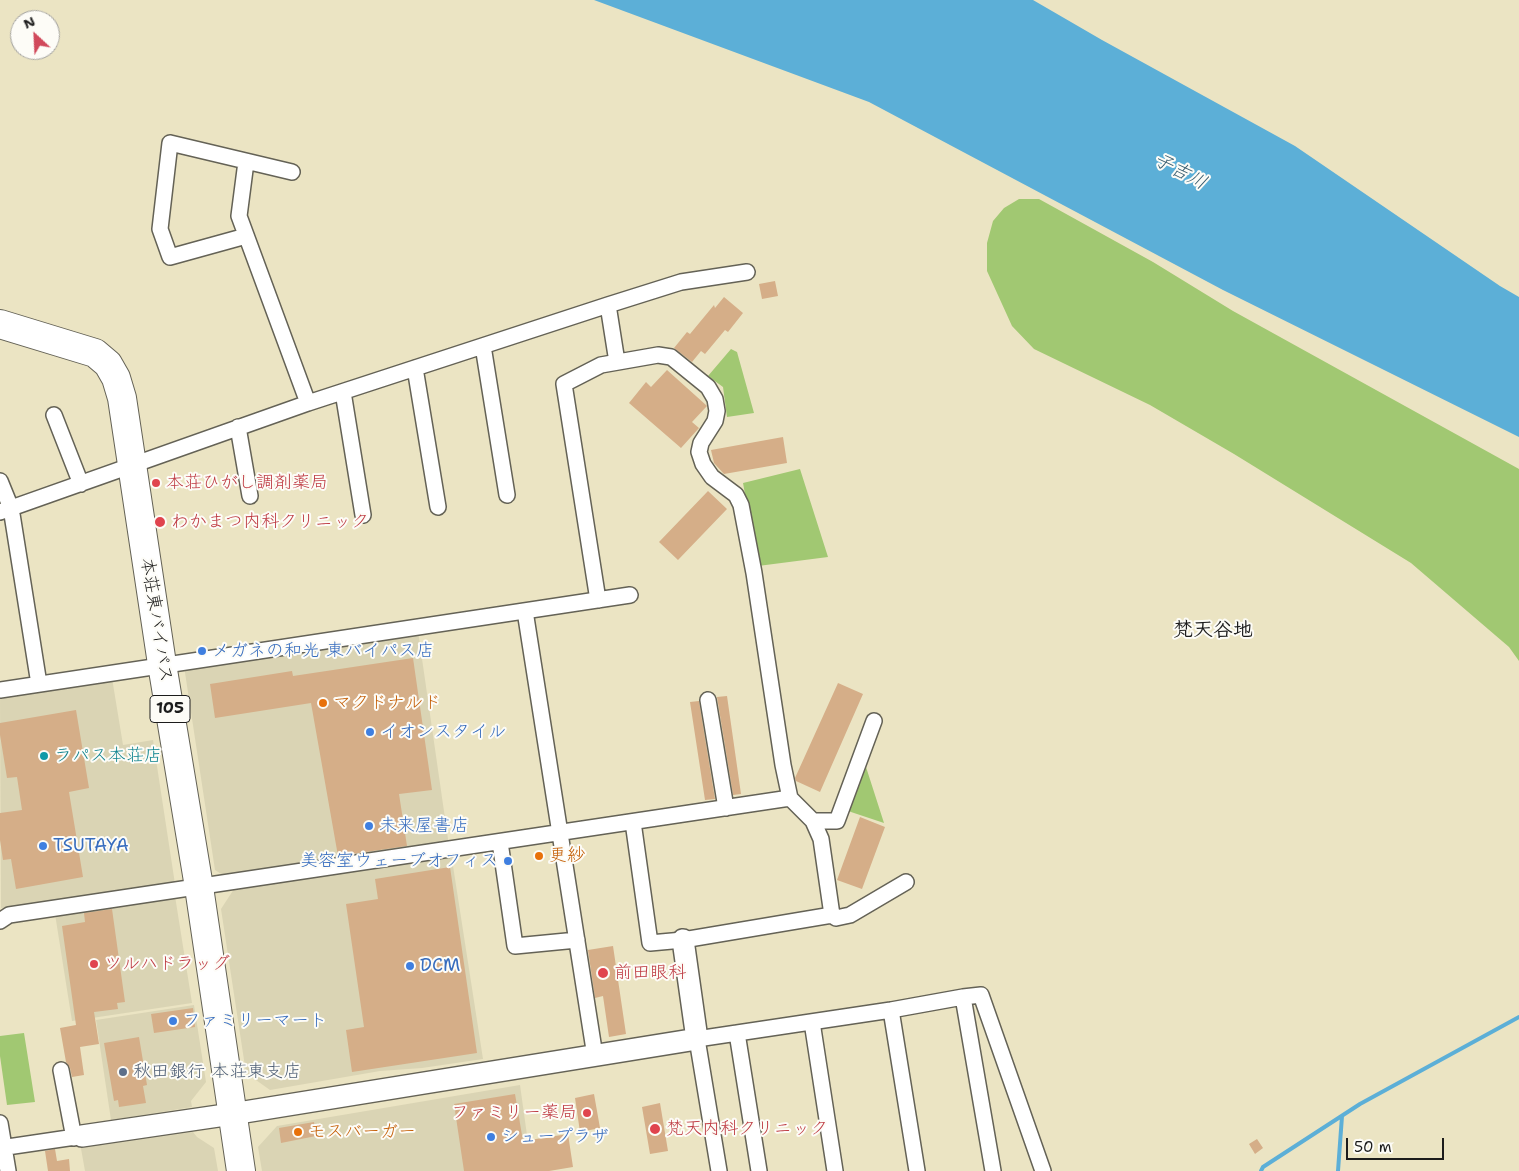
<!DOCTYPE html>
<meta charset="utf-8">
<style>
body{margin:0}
#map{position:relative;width:1519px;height:1171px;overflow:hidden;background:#ebe4c3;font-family:"Shantell Sans",sans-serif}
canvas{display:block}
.north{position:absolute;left:10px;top:10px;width:50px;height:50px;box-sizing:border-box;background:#fdfcf7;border:1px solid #a3a29f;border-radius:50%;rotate:335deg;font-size:14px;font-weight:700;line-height:20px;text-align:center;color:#1c1c1c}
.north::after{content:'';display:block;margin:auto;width:18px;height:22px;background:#d1495b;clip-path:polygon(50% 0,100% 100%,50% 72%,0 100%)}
.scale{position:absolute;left:1346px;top:1138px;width:98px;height:22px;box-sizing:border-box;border:2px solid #1c1c1c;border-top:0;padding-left:6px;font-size:15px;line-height:18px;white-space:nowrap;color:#1c1c1c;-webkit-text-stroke:4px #fdfcf7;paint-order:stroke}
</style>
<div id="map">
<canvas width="1519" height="1171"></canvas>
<div class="north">N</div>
<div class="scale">50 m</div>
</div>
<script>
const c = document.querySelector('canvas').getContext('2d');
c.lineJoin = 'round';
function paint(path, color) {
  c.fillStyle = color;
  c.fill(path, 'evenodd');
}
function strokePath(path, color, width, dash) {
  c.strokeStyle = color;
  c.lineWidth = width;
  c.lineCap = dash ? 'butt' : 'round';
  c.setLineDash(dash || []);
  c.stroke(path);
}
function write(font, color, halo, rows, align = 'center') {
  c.font = font + ' "Shantell Sans","Klee One",sans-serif';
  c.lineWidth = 4;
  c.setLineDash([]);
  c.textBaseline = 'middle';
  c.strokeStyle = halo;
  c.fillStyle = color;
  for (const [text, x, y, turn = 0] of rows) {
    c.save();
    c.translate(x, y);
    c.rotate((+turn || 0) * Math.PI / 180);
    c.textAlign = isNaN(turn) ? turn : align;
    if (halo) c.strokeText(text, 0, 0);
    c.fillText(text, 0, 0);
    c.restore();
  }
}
const built = new Path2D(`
 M418 631 449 846 226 877 215 870 184 666Z
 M112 678 123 745 153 740 175 884 1 908 0 695Z
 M451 853 483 1059 422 1068 380 1071 270 1090 246 1073 221 909 234 889Z
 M175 896 192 1003 72 1021 55 914Z
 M194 1005 206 1082 191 1101 192 1107 111 1120 96 1020Z
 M520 1085 532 1171H262L258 1147 277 1126Z
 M193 1132 197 1137 214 1148 218 1171H85L80 1143 103 1145Z`);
const green = new Path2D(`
 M1019 199H1039L1153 262 1233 311 1519 469V661L1509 647 1411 563 1234 454 1150 405 1034 349 1012 326 987 271V243L993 221 1004 208Z
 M731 349 737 352 754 413 727 417 723 387 708 376Z
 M800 469 828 557 758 566 743 483Z
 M866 767 884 823 848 811Z
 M24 1033 35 1102 7 1105 0 1056V1036Z`);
const water = new Path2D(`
 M594 0H1033L1102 40 1295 146 1500 286 1519 297V437L1223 290 869 102Z`);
const stream = new Path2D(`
 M1261 1171 1263 1167 1360 1104 1519 1017
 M1338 1171 1342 1116`);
const building = new Path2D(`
 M775 281 778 296 762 299 759 284Z
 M724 297 743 313 728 332 725 330 705 354 701 351 692 362 674 348 687 332 690 334 714 305 715 308Z
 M667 370 706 405 707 406 692 422 699 428 681 448 629 403 646 382 651 387Z
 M783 437 787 463 724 474 714 463 711 450Z
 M708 491 727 509 678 560 659 542Z
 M413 658 432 790 399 794 407 846 338 856 311 703 215 718 210 684 292 671 293 676Z
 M838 683 863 694 820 792 796 781 795 778Z
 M727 696 741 794 733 795 717 697Z
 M699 701 715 799 705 800 690 702Z
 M76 710 89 788 69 792 83 877 16 889 11 859 3 860 0 840V813L22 810 17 777 7 778 0 735V723Z
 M860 817 885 827 862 889 837 880Z
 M450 867 477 1053 352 1072 346 1030 364 1027 346 904 378 899 375 879Z
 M112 909 125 1002 117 1003 118 1009 94 1012 99 1044 80 1047 84 1075 72 1077 70 1068 66 1062 60 1028 76 1025 62 926 85 922 84 913Z
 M613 946 626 1034 609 1037 603 996 595 998 588 950Z
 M193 1008 195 1027 154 1033 151 1014Z
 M139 1037 147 1085 143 1086 146 1103 119 1107 118 1100 114 1101 104 1043Z
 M515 1094 523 1141 568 1134 573 1167 549 1171H464L454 1104Z
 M594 1094 600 1128 580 1132 575 1098Z
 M660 1103 668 1151 650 1154 642 1107Z
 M314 1122 316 1136 281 1143 279 1128Z
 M1257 1139 1263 1148 1255 1154 1249 1144Z
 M55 1149 57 1161 69 1159 70 1171H48L45 1151Z`);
const street = new Path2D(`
 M246 162 239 216 308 403
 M246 236 170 257 160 229 170 143 292 172
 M608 305 617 362
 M483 346 507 495
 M415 368 438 507
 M343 392 363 515
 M54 415 81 484
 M238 427 250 496
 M0 481 11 508 39 684
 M0 512 308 403 608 305 681 282 747 272
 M598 600 564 384 601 365 658 355 671 357 708 387 715 399 717 411 715 421 701 443 699 452 703 464 712 477 736 495 741 505 754 573 783 765 790 798 813 821 821 839 832 915
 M525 611 595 1056
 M0 690 630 595
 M708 700 726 808
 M813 821H837L874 721
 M633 822 650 943 683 940 832 915 836 918 850 915 906 882
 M500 842 515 946 577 940
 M0 921 9 915 790 798
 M963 997 993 1171
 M891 1010 917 1171
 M812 1022 835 1171
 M737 1033 759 1171
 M61 1070 74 1138
 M0 1123 8 1171
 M0 1148 82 1136
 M719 1171 697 1039 891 1010 963 997 981 995 1043 1171`);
const secondary = new Path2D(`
 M82 1136 232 1114 697 1039 683 940`);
const highway = new Path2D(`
 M0 324 95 353 108 364 116 378 122 398 162 664 199 887 241 1171`);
const markers = [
 [156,483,5,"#e0444e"],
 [160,522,6,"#e0444e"],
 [202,651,5,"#3f7fe0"],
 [323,703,5,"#e8710a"],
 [370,732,5,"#3f7fe0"],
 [44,756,5,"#0f9aa8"],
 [369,826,5,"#3f7fe0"],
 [43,846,5,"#3f7fe0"],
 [539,856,5,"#e8710a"],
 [508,861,5,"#3f7fe0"],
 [94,964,5,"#e0444e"],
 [410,966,5,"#3f7fe0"],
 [603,973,6,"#e0444e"],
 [173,1021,5,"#3f7fe0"],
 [123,1072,5,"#5c6f8a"],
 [587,1113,5,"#e0444e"],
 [655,1129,6,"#e0444e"],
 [298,1132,5,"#e8710a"],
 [491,1137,5,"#3f7fe0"]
];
const shields = [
 [170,709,40]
];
const shieldNames = [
 ["105",170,709]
];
const healthNames = [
 ["本荘ひがし調剤薬局",166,483],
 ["わかまつ内科クリニック",171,522],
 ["ツルハドラッグ",104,964],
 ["前田眼科",614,973],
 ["ファミリー薬局",577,1113,"right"],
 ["梵天内科クリニック",666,1129]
];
const streetNames = [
 ["本荘東バイパス",156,620,81]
];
const shopNames = [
 ["メガネの和光 東バイパス店",212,651],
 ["イオンスタイル",380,732],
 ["未来屋書店",379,826],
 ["TSUTAYA",53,846],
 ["美容室ウェーブオフィス",498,861,"right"],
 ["DCM",420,966],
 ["ファミリーマート",183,1021],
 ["シュープラザ",501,1137]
];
const foodNames = [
 ["マクドナルド",333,703],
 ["更紗",549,856],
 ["モスバーガー",308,1132]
];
const cultureNames = [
 ["ラパス本荘店",54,756]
];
const serviceNames = [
 ["秋田銀行 本荘東支店",133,1072]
];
const waterNames = [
 ["子吉川",1180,172,28]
];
const quarterNames = [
 ["梵天谷地",1213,631]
];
paint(built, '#dad4b4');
paint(green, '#a1c872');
paint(water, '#5cafd7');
strokePath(stream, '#5cafd7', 4);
paint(building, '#d5ae88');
strokePath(street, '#646256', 18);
strokePath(secondary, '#646256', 24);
strokePath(highway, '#646256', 30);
strokePath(street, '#fff', 15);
strokePath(secondary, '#fff', 21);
strokePath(highway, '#fff', 28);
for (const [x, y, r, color] of markers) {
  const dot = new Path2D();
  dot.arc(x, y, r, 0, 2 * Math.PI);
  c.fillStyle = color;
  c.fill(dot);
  strokePath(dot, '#fdfcf7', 2);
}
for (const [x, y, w] of shields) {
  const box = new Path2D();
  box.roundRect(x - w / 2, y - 13.5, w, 27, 4);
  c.fillStyle = '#fdfcf7';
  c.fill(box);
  strokePath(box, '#1c1c1c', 1);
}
write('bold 16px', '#1c1c1c', null, shieldNames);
write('18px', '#be3a42', '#fdfcf7', healthNames, 'left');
write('18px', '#1c1c1c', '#fdfcf7', streetNames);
write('18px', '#366cbe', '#fdfcf7', shopNames, 'left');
write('18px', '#c56008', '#fdfcf7', foodNames, 'left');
write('18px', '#0d838f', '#fdfcf7', cultureNames, 'left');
write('18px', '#4e5e75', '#fdfcf7', serviceNames, 'left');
write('italic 19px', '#395e70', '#fdfcf7', waterNames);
write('bold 20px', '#1c1c1c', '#fdfcf7', quarterNames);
</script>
